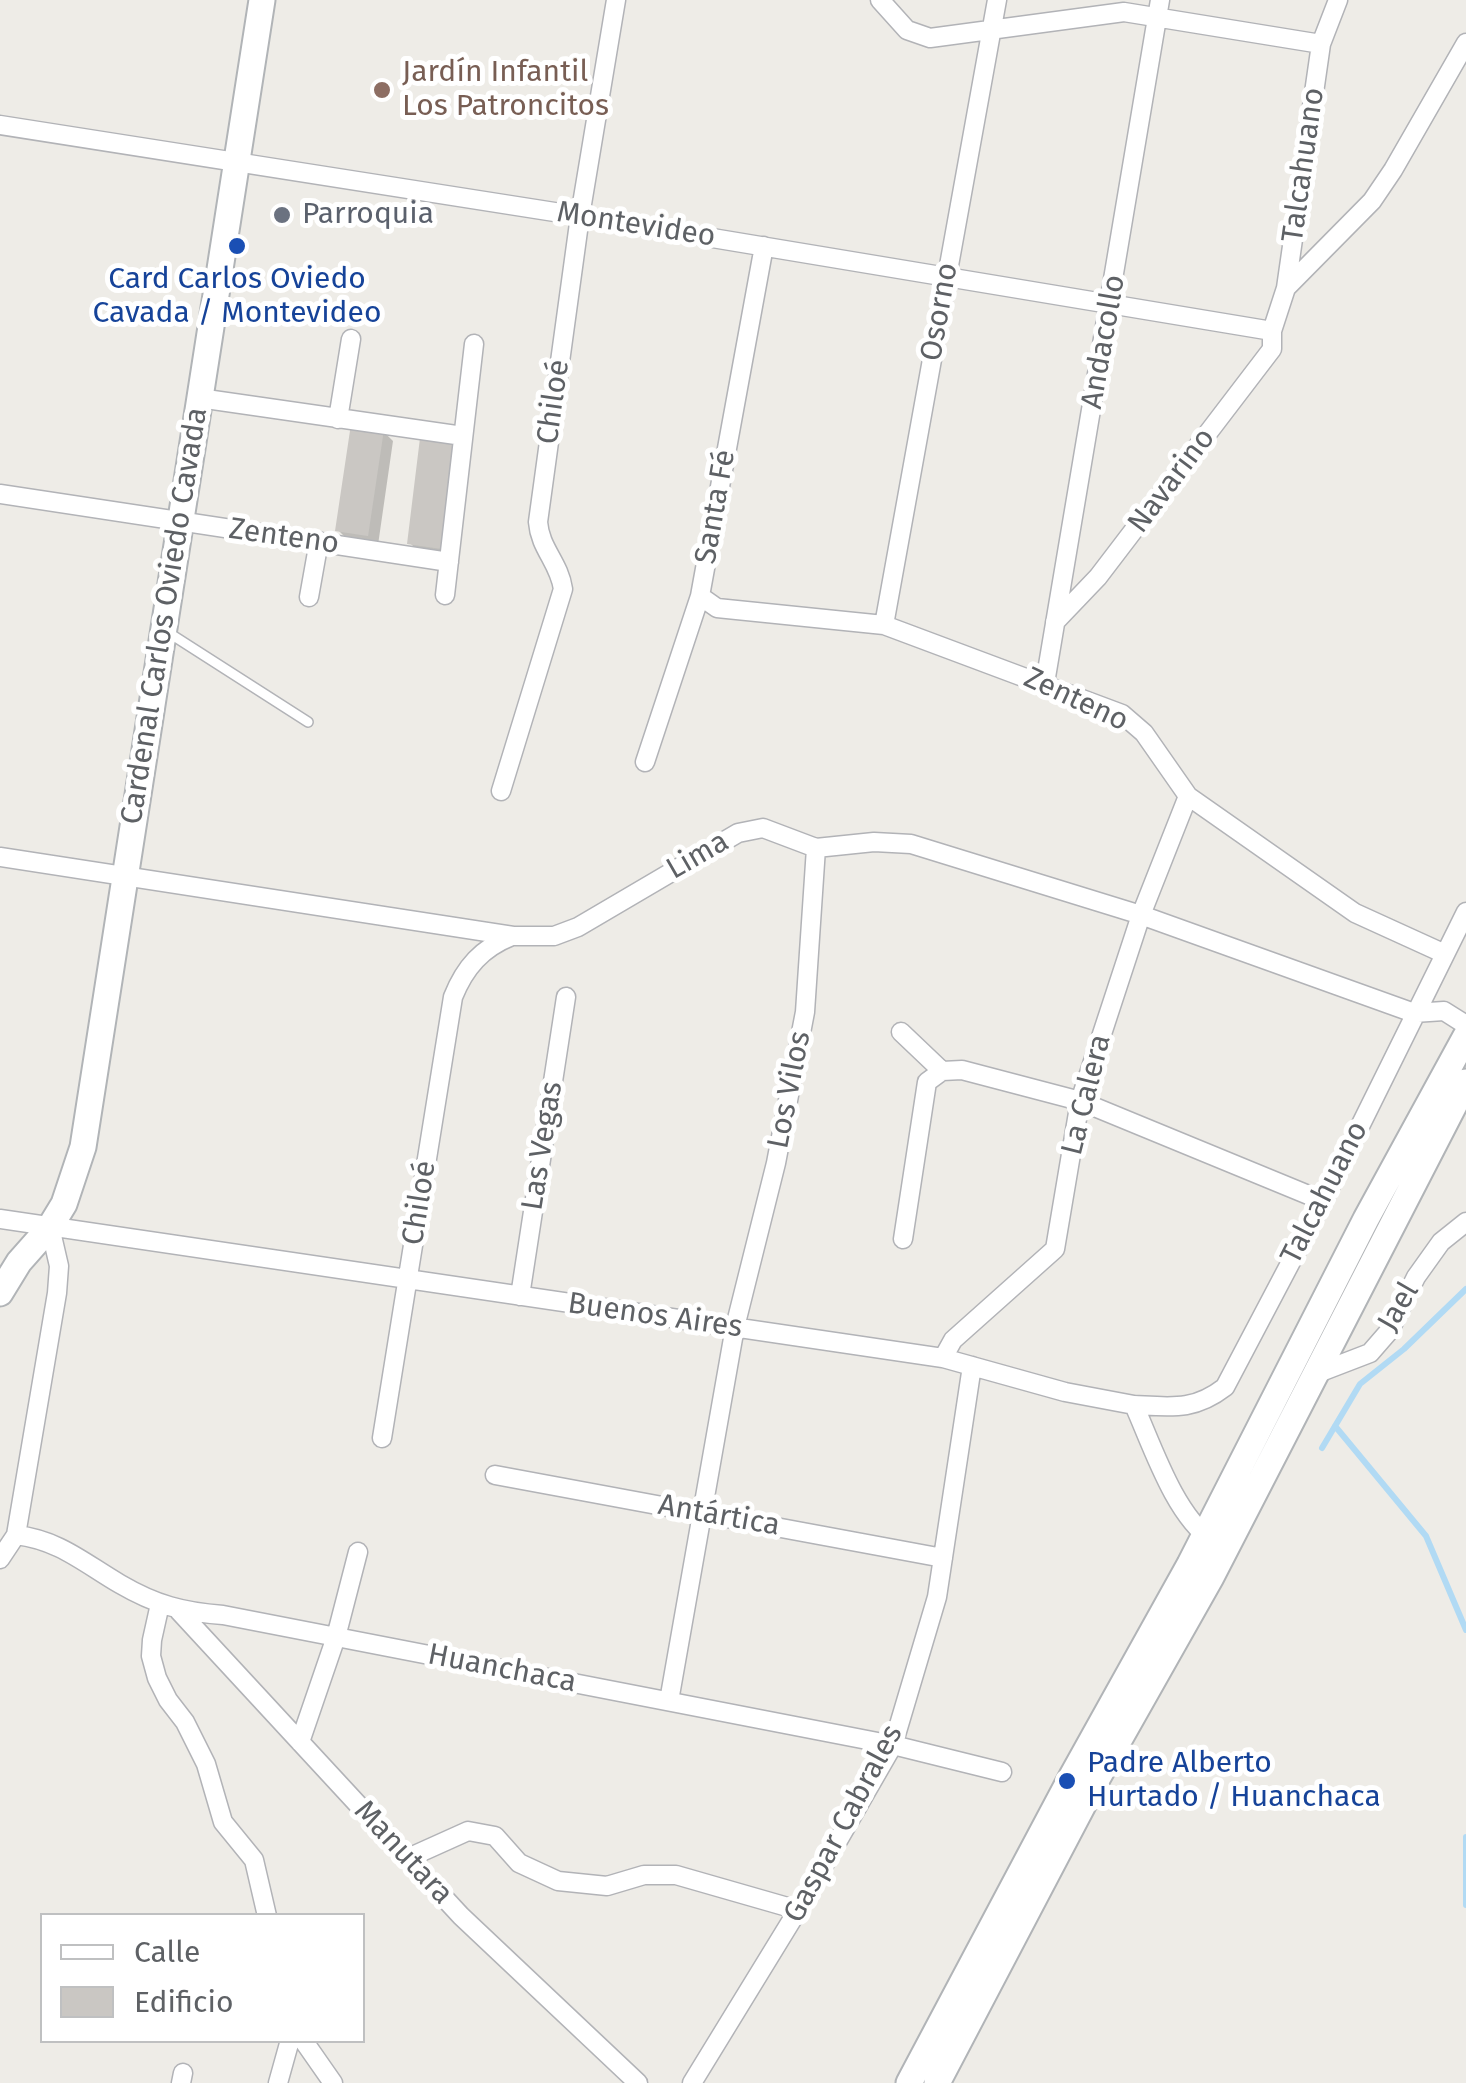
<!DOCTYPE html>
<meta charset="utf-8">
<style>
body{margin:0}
#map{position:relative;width:1466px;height:2083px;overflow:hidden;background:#eeece7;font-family:"Fira Sans",sans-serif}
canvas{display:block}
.legend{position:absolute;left:40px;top:1913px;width:325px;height:130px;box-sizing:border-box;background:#fff;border:2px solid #bfc0c1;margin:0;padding:12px 18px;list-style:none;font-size:30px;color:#5e6165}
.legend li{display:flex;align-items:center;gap:20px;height:50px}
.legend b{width:50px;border:2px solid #bfc0c1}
</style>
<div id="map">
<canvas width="1466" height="2083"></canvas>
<ul class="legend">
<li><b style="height:12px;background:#fff"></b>Calle</li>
<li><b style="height:28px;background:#cac7c3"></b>Edificio</li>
</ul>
</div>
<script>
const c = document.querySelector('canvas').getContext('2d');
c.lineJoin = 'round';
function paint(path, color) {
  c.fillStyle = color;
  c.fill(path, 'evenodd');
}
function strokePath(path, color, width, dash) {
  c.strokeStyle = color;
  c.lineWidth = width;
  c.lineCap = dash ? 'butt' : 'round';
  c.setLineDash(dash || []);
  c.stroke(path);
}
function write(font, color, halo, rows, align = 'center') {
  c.font = font + ' "Fira Sans",sans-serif';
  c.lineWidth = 10;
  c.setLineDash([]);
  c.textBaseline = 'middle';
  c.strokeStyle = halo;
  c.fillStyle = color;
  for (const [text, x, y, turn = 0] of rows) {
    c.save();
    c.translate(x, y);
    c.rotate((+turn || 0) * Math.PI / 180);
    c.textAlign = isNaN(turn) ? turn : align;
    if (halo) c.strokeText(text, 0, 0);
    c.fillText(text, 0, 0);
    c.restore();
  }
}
const shadow = new Path2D(`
 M383 431 393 441 378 545 348 540 338 530Z
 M423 441 452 557 420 553 410 543Z`);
const stream = new Path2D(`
 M1335 1426 1426 1536 1466 1630
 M1322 1448 1360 1384 1404 1349 1466 1289
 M1466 1837V1905`);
const building = new Path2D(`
 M351 424 384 429 368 536 335 531Z
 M420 438 456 442 442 549 407 544Z`);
const lane = new Path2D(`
 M169 633 308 722`);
const street = new Path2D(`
 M880 0 907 30 930 38 1124 12 1321 44
 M0 125 580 216 1272 331
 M1286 288 1372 201 1393 170 1466 43
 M199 398 463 436
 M338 419 351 339
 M0 494 449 562
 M445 595 474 344
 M700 596 717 608 884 625 1122 714 1144 733 1188 796 1355 913 1445 954
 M309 597 319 541
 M1055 622 1098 577 1272 349V331L1286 288 1321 44 1338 0
 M884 625 997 0
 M1045 683 1160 0
 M645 762 700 596 764 246
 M501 791 563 589C559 562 540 549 538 522L580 216 616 0
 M0 857 513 936H554L578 927 738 833 763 828 816 848 874 842 911 844 1141 915 1414 1013 1444 1011 1466 1025
 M901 1032 942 1071
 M0 1219 943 1358 1065 1392 1134 1405C1152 1445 1175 1516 1212 1540
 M903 1239 927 1082 942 1071 962 1070 1080 1101 1323 1201
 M520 1296 566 997
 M943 1358 953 1340 1055 1249 1080 1101 1141 915 1188 796
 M1318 1373 1370 1353 1390 1330 1416 1277 1441 1242 1466 1222
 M1134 1405C1172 1407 1194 1411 1225 1387L1323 1201 1466 912
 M382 1438 453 997C465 967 482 948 512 936
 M495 1475 943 1558
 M16 1535C59 1540 84 1563 120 1584 156 1605 183 1612 223 1615L893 1745 1002 1772
 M0 1559 16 1535 57 1293 59 1266 50 1227
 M160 1604 152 1640 151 1656 157 1678 168 1700 185 1722 206 1764 223 1822 254 1860 267 1916
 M179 1611 461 1916 638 2083
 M669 1701 735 1327 776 1163 805 1012 816 848
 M300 1742 336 1637 358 1552
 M408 1858 468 1831 495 1836 519 1863 558 1881 607 1886 644 1875H676L798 1910
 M303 2040 333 2083
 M181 2083 183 2073
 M278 2083 290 2040
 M692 2083 798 1910 893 1745 937 1597 972 1366`);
const secondary = new Path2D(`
 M0 1293 19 1262 50 1227 64 1204 83 1147 262 0
 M909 2083 1072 1776 1190 1564 1366 1219 1466 1036
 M937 2083 1094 1784 1211 1577 1466 1082`);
const markers = [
 [382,90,10,"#8d6e63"],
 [282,215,10,"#6b7280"],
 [237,246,10,"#1a4fb4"],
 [1067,1781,10,"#1a4fb4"]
];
const educationNames = [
 ["Jardín Infantil",402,73],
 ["Los Patroncitos",402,107]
];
const streetNames = [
 ["Talcahuano",1304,165,-82],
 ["Montevideo",636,225,9],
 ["Osorno",940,312,-80],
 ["Andacollo",1104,342,-80],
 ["Chiloé",554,402,-82],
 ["Navarino",1172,481,-53],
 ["Santa Fé",716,507,-80],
 ["Zenteno",284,537,8],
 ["Cardenal Carlos Oviedo Cavada",165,616,-81],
 ["Zenteno",1076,700,25],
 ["Lima",698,856,-30],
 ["Los Vilos",790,1090,-79],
 ["La Calera",1087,1095,-76],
 ["Las Vegas",543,1146,-81],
 ["Talcahuano",1325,1193,-63],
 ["Chiloé",420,1203,-81],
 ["Jael",1399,1307,-60],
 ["Buenos Aires",655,1316,8],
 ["Antártica",719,1516,10],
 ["Huanchaca",502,1669,11],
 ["Gaspar Cabrales",844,1824,-62],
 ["Manutara",403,1853,47]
];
const worshipNames = [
 ["Parroquia",302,215]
];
const transitNames = [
 ["Card Carlos Oviedo",237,280],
 ["Cavada / Montevideo",237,314],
 ["Padre Alberto",1087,1764,"left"],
 ["Hurtado / Huanchaca",1087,1798,"left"]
];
paint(shadow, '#0003');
strokePath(stream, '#b1daf4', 6);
paint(building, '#cac7c3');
strokePath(lane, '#b2b3b7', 12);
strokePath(street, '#b2b3b7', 21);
strokePath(secondary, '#b1b4b7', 29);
strokePath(lane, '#fff', 9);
strokePath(street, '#fff', 18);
strokePath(secondary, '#fff', 25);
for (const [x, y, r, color] of markers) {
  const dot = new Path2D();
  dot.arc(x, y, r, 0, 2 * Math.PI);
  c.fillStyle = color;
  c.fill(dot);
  strokePath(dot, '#fff', 4);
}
write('30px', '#785e54', '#fff', educationNames, 'left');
write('30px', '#5e6165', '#fff', streetNames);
write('30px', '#5b616d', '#fff', worshipNames, 'left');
write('30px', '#164399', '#fff', transitNames);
</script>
